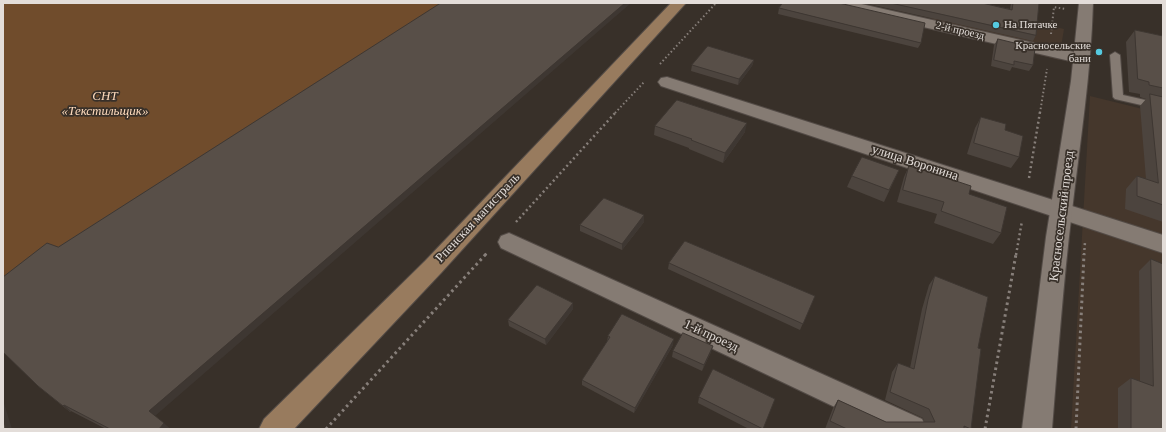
<!DOCTYPE html>
<meta charset="utf-8">
<style>
body{margin:0}
#map{position:relative;width:1166px;height:432px;overflow:hidden;background:#383029;font-family:Georgia,serif}
canvas{display:block}
.frame{position:absolute;inset:0;border:4px solid #e3ddd9;pointer-events:none}
</style>
<div id="map">
<canvas width="1166" height="432"></canvas>
<div class="frame"></div>
</div>
<script>
const c = document.querySelector('canvas').getContext('2d');
c.lineJoin = 'round';
function paint(path, color) {
  c.fillStyle = color;
  c.fill(path, 'evenodd');
}
function strokePath(path, color, width, dash) {
  c.strokeStyle = color;
  c.lineWidth = width;
  c.lineCap = dash ? 'butt' : 'round';
  c.setLineDash(dash || []);
  c.stroke(path);
}
function write(font, color, halo, rows, align = 'center') {
  c.font = font + ' Georgia,serif';
  c.lineWidth = 3.5;
  c.setLineDash([]);
  c.textBaseline = 'middle';
  c.strokeStyle = halo;
  c.fillStyle = color;
  for (const [text, x, y, turn = 0] of rows) {
    c.save();
    c.translate(x, y);
    c.rotate((+turn || 0) * Math.PI / 180);
    c.textAlign = isNaN(turn) ? turn : align;
    if (halo) c.strokeText(text, 0, 0);
    c.fillText(text, 0, 0);
    c.restore();
  }
}
const built = new Path2D(`
 M938 3H953L1064 29 1059 60 928 27Z
 M1090 96 1163 114V429H1071Z`);
const green = new Path2D(`
 M3 3H451L3 288Z`);
const pathFar2 = new Path2D(`
 M1051 34 1054 7 1065 9
 M660 64 716 3
 M615 113 645 81
 M1040 113 1047 69`);
const pathFar1 = new Path2D(`
 M1029 178 1040 112
 M516 222 616 112
 M485 255 488 252
 M1016 255 1022 221
 M1084 255 1085 242`);
const path = new Path2D(`
 M326 429 486 254
 M985 429 1016 254
 M1076 429 1084 254`);
const service = new Path2D(`
 M1115 52 1120 55 1123 95 1163 104V110L1115 99 1113 97 1110 55Z`);
const minor = new Path2D(`
 M830 3H857L1083 54 1089 55 1091 59 1089 63 1083 64 837 7 832 6Z
 M667 77 1163 235V253L661 86 658 82 661 78Z
 M509 233 922 419 927 429H881L501 248 498 242 501 236Z`);
const tertiary = new Path2D(`
 M1079 3H1093C1091 73 1080 142 1072 211 1063 284 1058 356 1052 429H1022L1046 237 1071 81Z`);
const secondary = new Path2D(`
 M671 3H686L441 273 294 429H259L264 419 425 261Z`);
const wall = new Path2D(`
 M864 3H982L1010 9 1011 3H1039L1036 35 1033 41Z
 M779 8 921 43 918 48 778 14Z
 M1135 30 1163 36V222L1125 209 1126 189 1137 176 1146 179 1140 106 1146 99 1140 97V94L1129 92 1126 42Z
 M998 39 1033 65 1029 71 1012 67 1010 71 991 66 994 45Z
 M754 60 752 66 738 85 691 71 692 65Z
 M981 117 1005 130 1019 157 1011 168 967 154 975 128Z
 M655 126 745 132 723 163 689 149V148L654 135Z
 M909 166 944 177 969 194 1001 233 993 244 934 223 937 214 897 202 904 177Z
 M899 170 884 202 847 187 852 176Z
 M644 222 622 250 580 231V225Z
 M1151 259 1163 429H1118V388L1131 378 1140 381 1139 271Z
 M669 263 815 296 800 330 668 269Z
 M935 276 978 348 971 429H825L833 408 838 400 886 422H924L923 418 885 400 892 372 898 363 910 368 922 309 929 285Z
 M573 309 546 345 509 326 508 320Z
 M608 336 673 345 634 413 582 385V380L607 342Z
 M673 351 711 352 702 371 672 357Z
 M38 386 155 416 170 429H106L71 411 70 412Z
 M699 397 763 429H749L698 403Z`);
const shadedWall = new Path2D(`
 M625 3H631L155 416 149 411Z
 M754 60 752 66 738 85 739 79Z
 M747 123 745 132 723 163 725 153Z
 M644 215V222L622 250V244Z
 M573 303V309L546 345 545 339Z
 M674 339 673 345 634 413 635 408Z
 M713 346 711 352 702 371 704 365Z
 M3 400 12 429H6L3 418Z
 M64 405 71 411 70 412 63 406Z
 M164 423 170 429H159Z`);
const building = new Path2D(`
 M441 3H625L149 411 164 423 159 429H110L64 405 63 406 38 386 3 352V277L47 243 58 247Z
 M783 3H839L925 23 921 43 779 8Z
 M891 3H982L1012 10 1013 3H1039L1036 35Z
 M1135 30 1163 36V88L1149 85V82L1138 79Z
 M998 39 1035 48 1033 65 1014 61V65L994 60Z
 M708 46 754 60 739 79 692 65Z
 M1150 94 1163 97V205L1137 196V176L1158 183Z
 M677 100 747 123 725 153 691 140 692 139 655 126Z
 M981 117 1006 124 1005 130 1023 136 1019 157 974 143Z
 M862 157 899 170 889 190 852 176Z
 M909 166 944 176V177L971 186 969 194 1007 207 1001 233 941 211 944 202 903 190Z
 M604 198 644 215 622 244 580 225Z
 M685 241 815 296 803 324 669 263Z
 M1151 259 1163 264V429H1131V378L1153 386Z
 M935 276 988 297 978 348 981 349 971 429 964 426V429H847L830 421 838 400 886 422H935L929 409 890 392 898 363 914 369 928 300Z
 M537 285 573 303 545 339 508 320Z
 M622 314 674 339 635 408 582 380 610 337 608 336Z
 M683 333 713 346 704 365 673 351Z
 M713 369 775 399 763 429 699 397Z
 M3 418 6 429H3Z`);
const markers = [
 [996,25,4,"#55cae0"],
 [1099,52,4,"#55cae0"]
];
const farPoinames = [
 ["На Пятачке",1004,25],
 ["Красносельские",1091,46,"right"],
 ["бани",1091,59,"right"]
];
const farStreetnames = [
 ["2-й проезд",960,31,13]
];
const parkNames = [
 ["СНТ",105,97],
 ["«Текстильщик»",105,112]
];
const streetNames = [
 ["улица Воронина",915,163,18],
 ["Красносельский проезд",1062,216,-83],
 ["Рпенская магистраль",478,218,-47],
 ["1-й проезд",711,336,25]
];
paint(built, '#45372c');
paint(green, '#704c2c');
strokePath(service, '#534b46', 2);
strokePath(minor, '#534b46', 2);
strokePath(tertiary, '#534b46', 2);
strokePath(secondary, '#534b46', 2);
strokePath(pathFar2, '#877f7a', 2, [1.5, 2.5]);
strokePath(pathFar1, '#877f7a', 2.5, [2, 3]);
strokePath(path, '#877f7a', 3, [2.5, 3.5]);
paint(service, '#857b73');
paint(minor, '#857b73');
paint(tertiary, '#857b73');
paint(secondary, '#987b5e');
paint(wall, '#4c443e');
paint(shadedWall, '#3e3732');
paint(building, '#584f48');
strokePath(building, '#3e3732', 1);
for (const [x, y, r, color] of markers) {
  const dot = new Path2D();
  dot.arc(x, y, r, 0, 2 * Math.PI);
  c.fillStyle = color;
  c.fill(dot);
  strokePath(dot, '#383029', 1.5);
}
write('11px', '#e3ddd9', '#383029', farPoinames, 'left');
write('11px', '#e3ddd9', '#383029', farStreetnames);
write('italic 13px', '#ffdbbd', '#383029', parkNames);
write('13px', '#e3ddd9', '#383029', streetNames);
</script>
